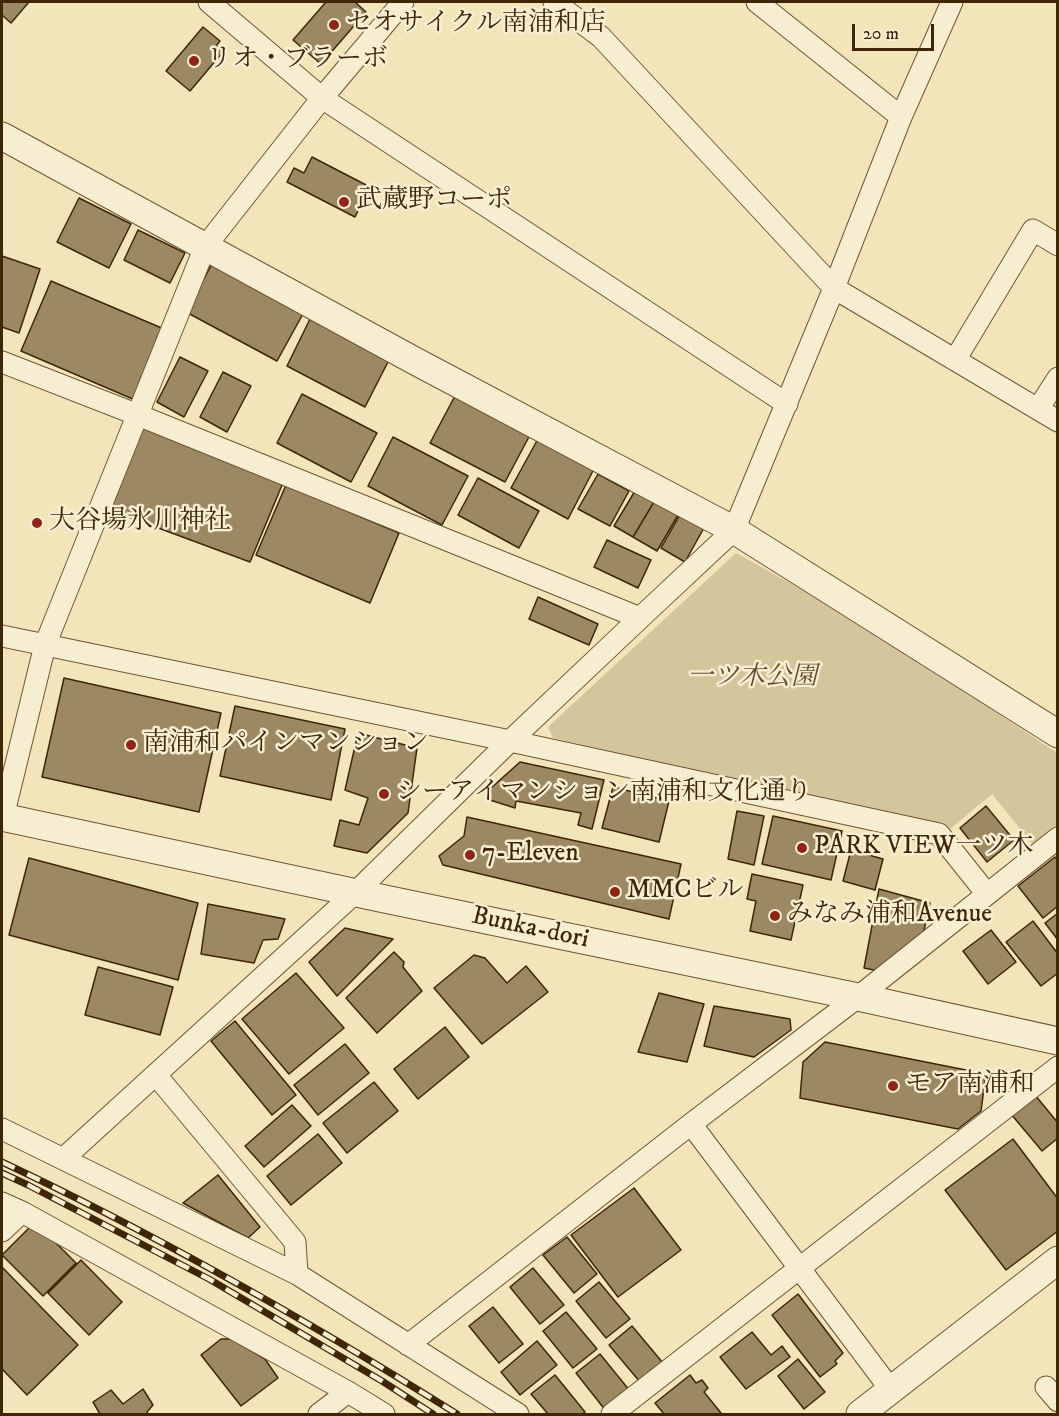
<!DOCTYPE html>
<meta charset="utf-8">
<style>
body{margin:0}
#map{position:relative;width:1059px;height:1416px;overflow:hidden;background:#f2e5ba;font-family:"IM FELL DW Pica",serif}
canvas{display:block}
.frame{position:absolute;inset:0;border:3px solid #3f2607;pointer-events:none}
.scale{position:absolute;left:852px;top:24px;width:82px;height:27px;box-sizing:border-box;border:3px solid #3f2607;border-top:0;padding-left:8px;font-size:18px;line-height:21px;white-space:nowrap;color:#3f2607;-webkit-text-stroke:4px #f7eed2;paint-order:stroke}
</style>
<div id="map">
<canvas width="1059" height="1416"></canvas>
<div class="frame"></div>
<div class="scale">20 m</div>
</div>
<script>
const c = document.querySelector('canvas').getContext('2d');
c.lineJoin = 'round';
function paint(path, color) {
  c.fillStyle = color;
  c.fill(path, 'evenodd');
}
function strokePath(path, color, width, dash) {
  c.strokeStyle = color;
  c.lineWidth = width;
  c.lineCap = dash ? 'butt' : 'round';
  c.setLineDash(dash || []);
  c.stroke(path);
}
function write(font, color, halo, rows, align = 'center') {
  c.font = font + ' "IM FELL DW Pica","Noto Serif JP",serif';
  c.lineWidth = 5;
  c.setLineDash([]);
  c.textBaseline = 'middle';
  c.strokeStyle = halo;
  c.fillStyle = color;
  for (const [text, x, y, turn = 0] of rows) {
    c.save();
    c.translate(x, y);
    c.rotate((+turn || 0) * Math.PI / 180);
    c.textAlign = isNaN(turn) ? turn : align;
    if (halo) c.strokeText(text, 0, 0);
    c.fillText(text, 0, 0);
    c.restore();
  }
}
const green = new Path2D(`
 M736 553 866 625 1057 753V826L1034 846 992 794 950 829 553 738 548 727Z`);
const building = new Path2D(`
 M2 2H29L11 23 2 15Z
 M326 2H355L366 12 321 64 293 40Z
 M203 27 220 41 216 46 223 52 190 91 166 71Z
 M312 157 370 187 355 217 287 182 294 168 304 173Z
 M79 198 131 224 109 268 57 242Z
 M138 230 185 253 170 283 124 260Z
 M2 256 40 269 19 333 2 327Z
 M213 262 304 312 277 361 186 312Z
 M51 281 164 329 135 400 21 351Z
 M311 317 390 358 365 407 287 366Z
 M180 357 208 371 184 417 157 402Z
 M223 372 251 386 227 432 200 417Z
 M302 394 377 433 351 482 277 443Z
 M456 394 531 433 505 482 430 443Z
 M142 423 285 478 250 562 107 509Z
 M393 437 468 476 442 525 368 486Z
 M539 437 595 467 568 519 511 488Z
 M598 474 629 491 610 526 578 509Z
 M478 478 539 511 519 548 458 515Z
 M286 485 399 533 370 603 256 555Z
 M635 491 654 502 633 537 614 526Z
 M654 502 678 515 657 551 633 537Z
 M681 513 705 526 685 562 661 548Z
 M607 540 651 560 638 588 594 567Z
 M538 597 598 624 589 645 529 619Z
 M64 678 221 713 199 812 42 777Z
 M235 706 345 729 331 800 220 776Z
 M358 733 417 748 408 813 367 853 334 846 340 820 359 825 368 798 345 790Z
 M520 762 604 780 592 829 578 825 581 813 516 801 515 808 490 800 491 788Z
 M613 787 669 801 659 842 602 828Z
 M986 806 1014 840 987 862 960 828Z
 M737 811 764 816 754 865 728 859Z
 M773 816 842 831 831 880 762 864Z
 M467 817 681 864 669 919 443 865 439 856 464 836Z
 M851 850 883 859 875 890 843 881Z
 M1055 857 1058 860V906L1043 918 1018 886Z
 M29 858 198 903 178 980 9 935Z
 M752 874 803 885 791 940 750 931 756 901 747 899Z
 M879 889 930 903 923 935 879 971 864 968Z
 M208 904 285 919 278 939 263 940 254 963 201 954Z
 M1058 913V940L1045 923Z
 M1033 921 1058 954V973L1041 986 1006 942Z
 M345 928 393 939 337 996 309 962Z
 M991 930 1016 962 988 984 963 951Z
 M394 952 404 962 403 967 422 991 377 1033 346 998Z
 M474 955 485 958 507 983 526 966 548 992 482 1044 434 988Z
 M98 967 173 987 160 1035 85 1015Z
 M296 973 344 1028 289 1074 242 1019Z
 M659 993 704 1004 687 1062 638 1052Z
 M714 1006 790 1019 791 1030 754 1057 704 1046Z
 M235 1021 296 1095 272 1115 211 1041Z
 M445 1027 469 1057 418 1099 394 1069Z
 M825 1042 986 1074 981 1111 958 1129 800 1098 803 1062Z
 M345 1044 369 1073 318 1115 294 1085Z
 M374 1082 398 1111 347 1153 323 1123Z
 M1035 1095 1058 1123V1138L1042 1151 1011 1114Z
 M292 1105 311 1126 264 1167 245 1146Z
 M318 1134 342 1163 291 1205 267 1176Z
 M1013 1139 1058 1199V1231L1006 1270 945 1190Z
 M218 1175 260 1227 248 1238 183 1203Z
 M634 1188 681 1250 618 1297 571 1235Z
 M35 1222 76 1263 43 1296 2 1255Z
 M567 1237 597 1274 574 1293 543 1255Z
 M81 1260 122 1302 89 1335 48 1293Z
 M2 1267 78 1345 27 1395 2 1369Z
 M533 1268 564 1305 540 1324 510 1287Z
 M599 1282 630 1319 606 1338 576 1301Z
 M798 1294 843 1353 835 1361 837 1364 820 1377 772 1315Z
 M493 1307 523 1344 499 1363 469 1326Z
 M566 1312 597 1349 573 1368 543 1331Z
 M632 1326 663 1363 640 1382 609 1345Z
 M752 1332 771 1355 782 1346 790 1357 746 1389 720 1357Z
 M221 1339H232L265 1359 278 1378 241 1406 201 1355Z
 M537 1341 557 1365 520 1395 501 1372Z
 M600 1354 630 1391 606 1411 576 1373Z
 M798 1359 825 1392 804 1409 778 1376Z
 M555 1375 585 1412 582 1414H548L531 1394Z
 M690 1375 696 1383 702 1380 708 1388 704 1392 721 1413 719 1414H664L655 1403Z
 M143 1389 153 1405 147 1412 148 1414H100L93 1402 111 1390 123 1404Z`);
const minor = new Path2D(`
 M209 2 322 98 787 404
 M554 2 601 37 834 288 1058 421
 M757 2 901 117
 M955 360 1033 230 1058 245
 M2 362 138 415 640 618
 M1038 409 1058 378
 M2 636 510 741 939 834 987 894
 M3 817 45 645 205 247 322 98 403 2
 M156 1075 295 1242 297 1274
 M691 1124 891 1390
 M2 1129 297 1274 518 1414
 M64 1158 356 892 510 741 640 618 734 530 834 288 901 117 952 2
 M2 1203 22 1212 348 1392 384 1414
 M2 1231 22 1212
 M408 1345 691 1124 858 997 1058 838
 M1046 1387 1058 1401
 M319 1414 348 1392
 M612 1414 1058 1067`);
const tertiary = new Path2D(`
 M2 136 415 361 734 530 1058 734
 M2 817 380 898 858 997 1058 1041
 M860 1414 1058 1260`);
const rail = new Path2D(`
 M2 1162C159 1236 310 1322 457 1414
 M2 1173 28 1185 209 1279 382 1381 433 1414`);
const markers = [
 [334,25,6,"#8f2418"],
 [194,61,6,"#8f2418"],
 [344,202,6,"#8f2418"],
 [37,523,6,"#8f2418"],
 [131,745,6,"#8f2418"],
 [384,794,6,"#8f2418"],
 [802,848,6,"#8f2418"],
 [470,855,6,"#8f2418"],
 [615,892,6,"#8f2418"],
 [775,916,6,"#8f2418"],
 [893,1086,6,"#8f2418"]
];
const poiNames = [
 ["セオサイクル南浦和店",346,25],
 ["リオ・ブラーボ",206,61],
 ["武蔵野コーポ",356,202],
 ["大谷場氷川神社",49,523],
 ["南浦和パインマンション",143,745],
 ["シーアイマンション南浦和文化通り",396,794],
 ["PARK VIEW一ツ木",814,848],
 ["7-Eleven",482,855],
 ["MMCビル",627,892],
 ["みなみ浦和Avenue",787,916],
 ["モア南浦和",905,1086]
];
const parkNames = [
 ["一ツ木公園",752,679]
];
const streetNames = [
 ["Bunka-dori",530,929,12]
];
paint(green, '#d4c59c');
paint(building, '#9c8964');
strokePath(building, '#3f2607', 1.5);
strokePath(minor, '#6c5634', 23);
strokePath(tertiary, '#6c5634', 29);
strokePath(minor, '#f7eed2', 21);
strokePath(tertiary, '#f7eed2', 27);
strokePath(rail, '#3f2607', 7);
strokePath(rail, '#f7eed2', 4.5, [14]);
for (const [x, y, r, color] of markers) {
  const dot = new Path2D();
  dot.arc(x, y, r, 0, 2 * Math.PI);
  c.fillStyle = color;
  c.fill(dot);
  strokePath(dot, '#f7eed2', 2);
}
write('26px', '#3f2607', '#f7eed2', poiNames, 'left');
write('italic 26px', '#644e2c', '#f7eed2', parkNames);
write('26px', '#3f2607', '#f7eed2', streetNames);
</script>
